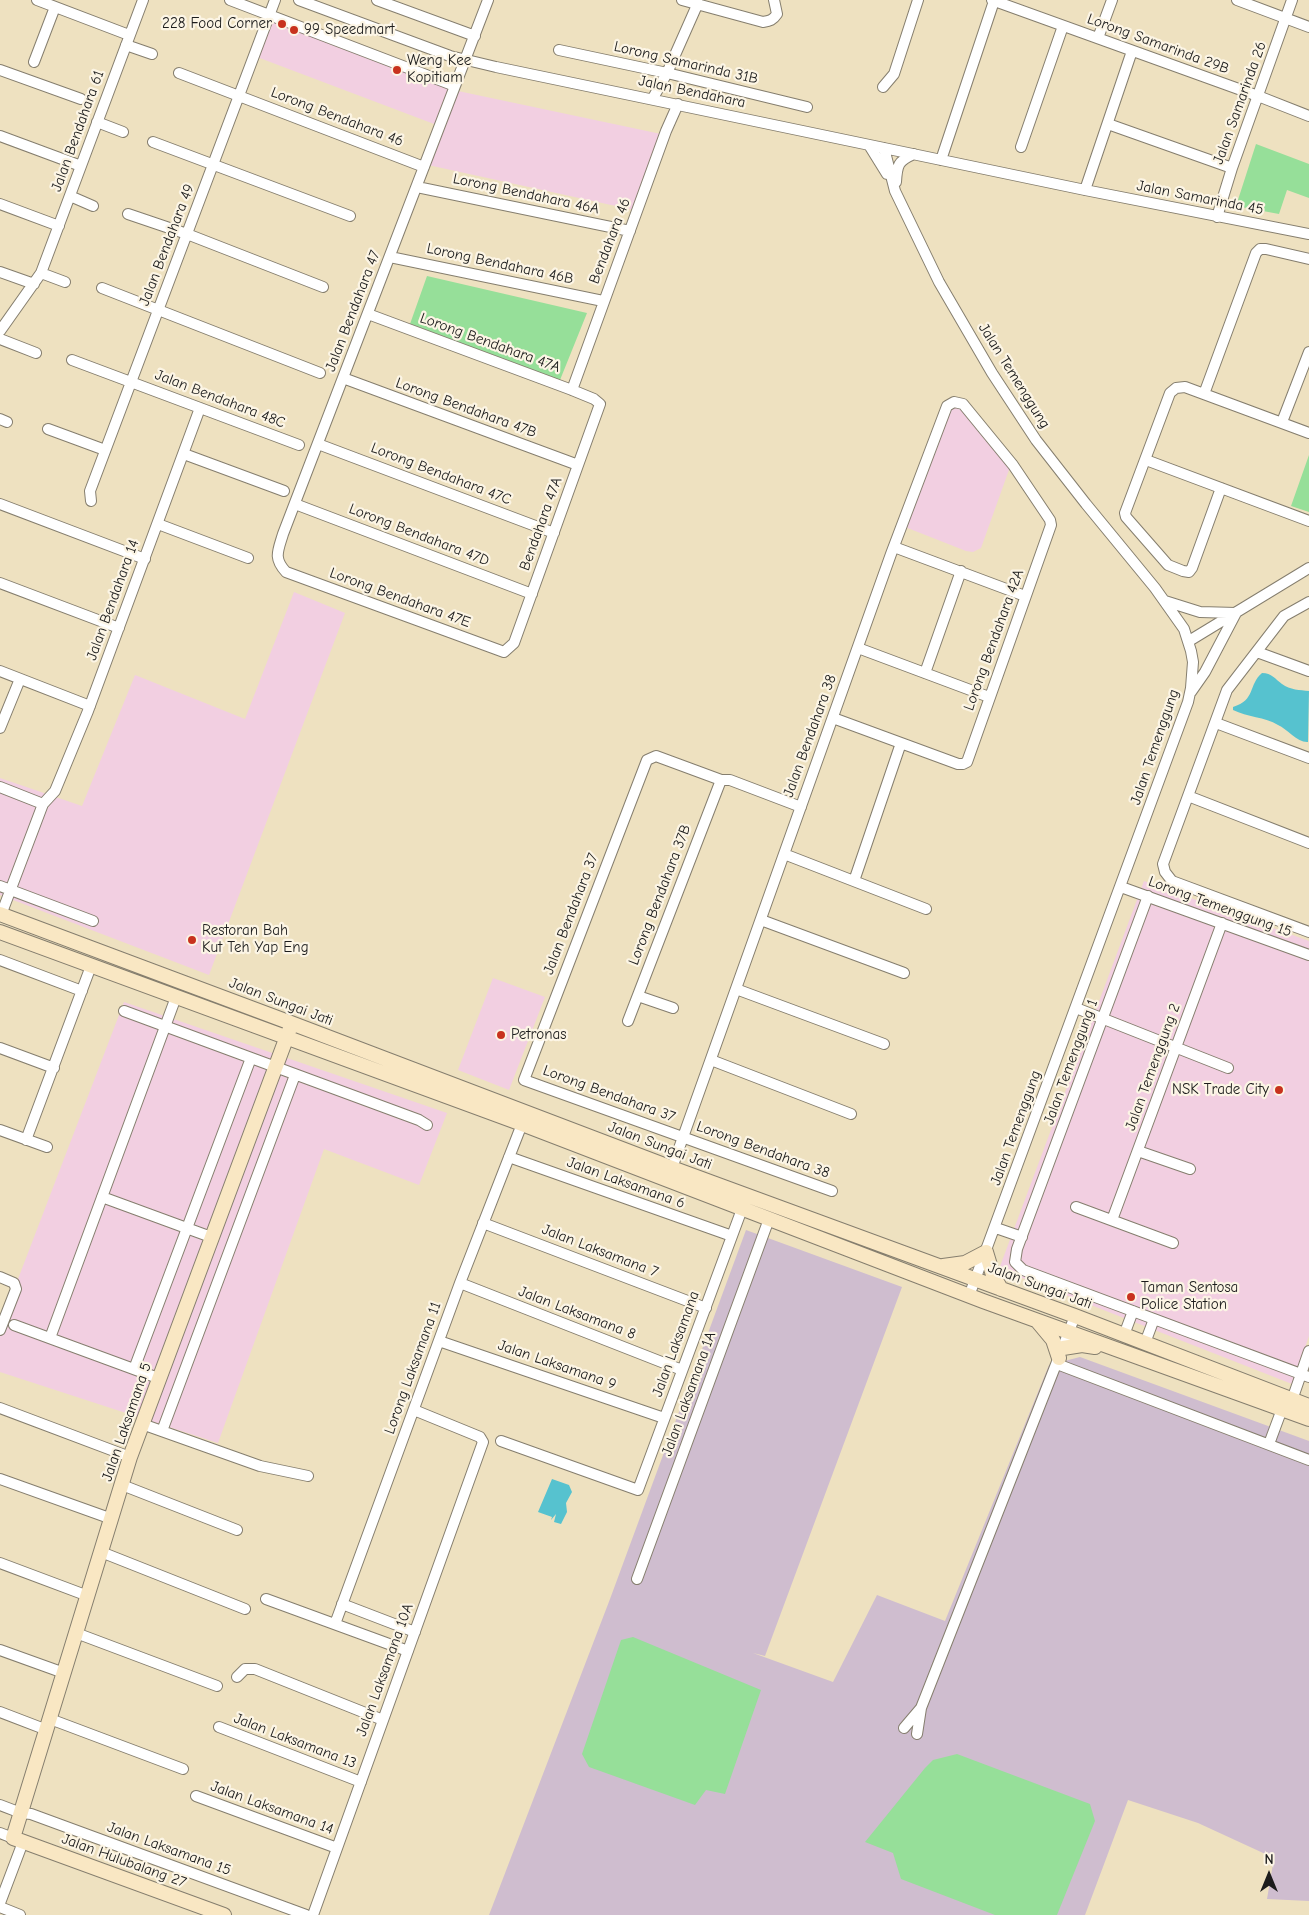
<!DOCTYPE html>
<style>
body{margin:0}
#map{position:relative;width:1309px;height:1915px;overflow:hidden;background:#eee1c0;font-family:"Comic Neue",sans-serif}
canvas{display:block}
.north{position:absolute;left:1244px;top:1850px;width:50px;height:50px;-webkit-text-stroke:4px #fcf5e5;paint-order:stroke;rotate:0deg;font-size:14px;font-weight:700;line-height:20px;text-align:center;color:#1c1c1c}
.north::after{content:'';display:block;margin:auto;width:18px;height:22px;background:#1c1c1c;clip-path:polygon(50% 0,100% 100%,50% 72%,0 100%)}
</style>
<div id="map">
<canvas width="1309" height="1915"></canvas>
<div class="north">N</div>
</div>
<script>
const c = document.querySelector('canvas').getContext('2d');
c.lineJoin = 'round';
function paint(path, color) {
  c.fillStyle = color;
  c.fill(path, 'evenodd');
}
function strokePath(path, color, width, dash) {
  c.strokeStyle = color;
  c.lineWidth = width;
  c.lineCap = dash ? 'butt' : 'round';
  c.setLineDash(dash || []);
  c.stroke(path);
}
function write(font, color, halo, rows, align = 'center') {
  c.font = font + ' "Comic Neue",sans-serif';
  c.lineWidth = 4.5;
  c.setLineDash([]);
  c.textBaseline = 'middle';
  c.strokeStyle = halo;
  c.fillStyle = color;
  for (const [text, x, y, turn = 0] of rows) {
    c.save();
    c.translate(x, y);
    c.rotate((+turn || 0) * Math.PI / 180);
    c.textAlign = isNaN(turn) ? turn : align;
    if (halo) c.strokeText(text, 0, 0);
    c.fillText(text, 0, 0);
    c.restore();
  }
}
const built = new Path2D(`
 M271 20 458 91 661 134 634 210 428 165 442 127 257 57Z
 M955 405 961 407 1010 467 981 548 973 552 966 551 905 527 950 409Z
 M294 592 345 613 209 975 0 895V778L82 806 135 675 245 719Z
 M1144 881 1309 941V1336L1292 1384 999 1269Z
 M493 978 545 997 509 1090 458 1070Z
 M124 1002 447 1113 419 1185 324 1149 218 1443 0 1372V1326Z`);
const industrial = new Path2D(`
 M746 1230 902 1287 765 1656 753 1653 833 1682 877 1595 945 1621 1049 1365 1080 1357 1309 1441V1901L1267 1899 1274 1858 1198 1823 1128 1800 1085 1915H489L610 1599Z`);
const green = new Path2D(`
 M1256 144 1309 164V198L1287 190 1279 214 1236 206Z
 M427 276 587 313 560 380 410 324Z
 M1309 455V512L1291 506Z
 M633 1637 761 1690 725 1794 706 1790 695 1805 589 1767 582 1754 621 1640Z
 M957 1754 1090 1804 1095 1821 1057 1915H995L901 1879 893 1853 865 1842 925 1768 933 1760Z`);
const water = new Path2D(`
 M1262 673C1272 673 1275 679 1282 684 1290 690 1300 690 1309 691L1308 742C1298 743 1287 729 1278 725 1265 717 1247 717 1233 710V707C1256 700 1248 685 1262 673Z
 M552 1479 569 1485 572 1492 566 1503 567 1512 561 1524 554 1522 556 1514 551 1520 552 1517 538 1512Z`);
const street = new Path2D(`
 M37 0 129 35
 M230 0 455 86
 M299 0 450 56 496 67 1085 190 1309 234
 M377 0 475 36
 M682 0 763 22C770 21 773 20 777 14L774 0
 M992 0 1258 96 1309 116
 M1237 0 1309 27
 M1098 38 1112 0
 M126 45 152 54
 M559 50 667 73 807 107
 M34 62 55 7
 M0 70 81 99
 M179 73 424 167
 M883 87 894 74 918 0
 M653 98 667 73 698 3
 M97 122 123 132
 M1108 124 1232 168
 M0 136 81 166
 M153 142 350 216
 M869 145 887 174
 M1021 147 1063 26
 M884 148 895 191 939 282 992 373 1036 440 1086 504 1155 588 1184 629 1191 651 1193 662 1191 688 1188 702 969 1296
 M941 160 994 1
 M896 182C897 165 898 161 914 154
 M417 187 630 231
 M1085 190 1132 51
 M70 196 93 206
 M0 204 59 226
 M128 214 187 234 323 287
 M1217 217 1232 168 1292 0
 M390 257 603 301
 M0 272 34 284
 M41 273 65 282
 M102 288 320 373
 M368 314 572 390 594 399 600 404 514 643 504 652 286 572C273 558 278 551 283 534L488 0
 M0 331 41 273 143 0
 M0 339 36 353
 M72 360 299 445
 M343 378 578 465
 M572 390 666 131 678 104
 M1204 394 1256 253 1260 249H1266L1309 259
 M0 419 7 422
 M1282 422 1309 352
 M48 429 105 450
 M318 444 554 533
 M184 454 284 491
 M1146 460 1309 521
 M1221 488 1192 568 1189 572 1183 571 1168 565 1126 517 1125 513 1170 393 1176 388 1185 387 1309 433
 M91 501 90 491 275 0
 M0 504 145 559
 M295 504 532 594
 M158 524 248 558
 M894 547 1025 596
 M0 583 119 628
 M1165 601 1200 612 1236 613
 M1309 602 1284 616 1227 690 1163 864 1165 872 1172 881 1309 932
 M1189 641 1309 568
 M858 648 989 697
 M1257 652 1309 671
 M0 671 90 706
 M925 673 961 571
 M1191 692 1205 672 1236 613
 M1216 723 1309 758
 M0 728 20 679
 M0 787 43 804
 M1188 796 1309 843
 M801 807 730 780H721L656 756 647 760 524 1080 832 1191
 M784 854 926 909
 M854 881 901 743
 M0 886 93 921
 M1121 887 1309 955
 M1148 896 1017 1249 1015 1262 1023 1270 1309 1377
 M1 915 43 804 55 791 88 711 200 408
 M761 920 904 973
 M0 960 82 991
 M736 989 884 1044
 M638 996 673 1008
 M1076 1008 1228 1068
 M124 1011 419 1120 427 1125
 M628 1021 721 780
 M0 1048 54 1068
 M711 1060 851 1114
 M0 1130 47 1147
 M26 1140 91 966
 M1138 1151 1190 1169
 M509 1157 732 1236
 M672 1168 891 554 947 406 954 402 963 404 1013 465 1050 520 1051 525 967 762 963 764H958L833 718
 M102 1197 211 1237
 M1076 1207 1173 1243
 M1112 1220 1222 923
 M483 1223 706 1308
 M996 1228 1022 1237
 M0 1277 14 1283 16 1289 0 1330
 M460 1283 682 1370
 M14 1325 158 1378
 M1124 1335 1133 1311
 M50 1338 176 997
 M439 1341 664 1418
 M1145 1343 1154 1319
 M1057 1364 1309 1460
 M134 1369 251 1058
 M1292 1400 1309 1351
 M0 1408 130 1457
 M142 1424 260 1466 308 1476
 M162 1431 295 1075
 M501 1441 638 1490 742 1209
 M1269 1444 1282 1409
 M0 1479 112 1519
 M122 1485 237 1530
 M101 1552 245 1609
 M0 1563 88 1596
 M637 1579 769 1219
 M266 1599 408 1651
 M342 1604 415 1632
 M335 1624 460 1283 522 1124
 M76 1633 217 1686
 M0 1650 64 1673
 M237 1677 245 1669H255L383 1720
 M0 1712 47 1730
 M50 1719 183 1769
 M219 1727 361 1782
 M904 1728 921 1708
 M917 1734 921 1708 1075 1316
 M196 1796 337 1848
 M0 1805 21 1813 31 1814 306 1915
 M0 1833 13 1838
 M0 1903 23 1842
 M0 1907 20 1915
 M313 1915 483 1442 480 1437 414 1410`);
const secondary = new Path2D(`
 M0 914 291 1023 672 1168 1075 1316 1309 1406
 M0 932 522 1124 983 1301 1309 1419
 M943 1266 965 1263 986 1252 993 1275 1001 1289
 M1038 1322 1053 1340 1059 1358
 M1063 1348 1082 1345 1095 1347
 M224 1915 13 1838 130 1457 289 1031`);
const markers = [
 [282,24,5,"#c8321e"],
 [294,30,5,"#c8321e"],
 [397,70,5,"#c8321e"],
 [192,940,5,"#c8321e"],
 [501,1035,5,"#c8321e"],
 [1279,1090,5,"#c8321e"],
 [1131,1297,5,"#c8321e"]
];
const poiNames = [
 ["228 Food Corner",272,24,"right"],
 ["99 Speedmart",304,30],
 ["Weng Kee",407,61],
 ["Kopitiam",407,78],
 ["Restoran Bah",202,931],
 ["Kut Teh Yap Eng",202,948],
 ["Petronas",511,1035],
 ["NSK Trade City",1269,1090,"right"],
 ["Taman Sentosa",1141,1288],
 ["Police Station",1141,1305]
];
const streetNames = [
 ["Lorong Samarinda 29B",1158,44,20],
 ["Lorong Samarinda 31B",686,63,13],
 ["Jalan Bendahara",692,92,12],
 ["Jalan Samarinda 26",1240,103,-70],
 ["Lorong Bendahara 46",337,117,21],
 ["Jalan Bendahara 61",78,131,-70],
 ["Lorong Bendahara 46A",526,194,12],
 ["Jalan Samarinda 45",1200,198,11],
 ["Bendahara 46",610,241,-69],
 ["Jalan Bendahara 49",167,245,-69],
 ["Lorong Bendahara 46B",500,264,12],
 ["Jalan Bendahara 47",353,311,-69],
 ["Lorong Bendahara 47A",490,343,20],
 ["Jalan Temenggung",1014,376,58],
 ["Jalan Bendahara 48C",220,399,21],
 ["Lorong Bendahara 47B",466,408,20],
 ["Lorong Bendahara 47C",441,474,21],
 ["Bendahara 47A",541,524,-70],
 ["Lorong Bendahara 47D",419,535,21],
 ["Lorong Bendahara 47E",400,598,20],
 ["Jalan Bendahara 14",113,600,-70],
 ["Lorong Bendahara 42A",994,640,-70],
 ["Jalan Bendahara 38",810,736,-70],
 ["Jalan Temenggung",1155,747,-71],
 ["Lorong Bendahara 37B",660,895,-69],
 ["Lorong Temenggung 15",1220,907,20],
 ["Jalan Bendahara 37",571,914,-69],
 ["Jalan Sungai Jati",281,1002,21],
 ["Jalan Temenggung 1",1071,1062,-70],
 ["Jalan Temenggung 2",1153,1067,-70],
 ["Lorong Bendahara 37",609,1094,20],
 ["Jalan Temenggung",1016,1128,-70],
 ["Jalan Sungai Jati",660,1146,21],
 ["Lorong Bendahara 38",763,1150,20],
 ["Jalan Laksamana 6",626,1183,20],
 ["Jalan Laksamana 7",600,1251,21],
 ["Jalan Sungai Jati",1040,1286,20],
 ["Jalan Laksamana 8",577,1313,21],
 ["Jalan Laksamana",676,1344,-70],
 ["Jalan Laksamana 9",557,1365,19],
 ["Lorong Laksamana 11",413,1368,-70],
 ["Jalan Laksamana 1A",689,1394,-70],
 ["Jalan Laksamana 5",127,1422,-71],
 ["Jalan Laksamana 10A",385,1670,-70],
 ["Jalan Laksamana 13",295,1741,21],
 ["Jalan Laksamana 14",272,1808,20],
 ["Jalan Laksamana 15",169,1849,20],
 ["Jalan Hulubalang 27",124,1861,20]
];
paint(built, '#f2cfe1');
paint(industrial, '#cfbdcf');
paint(green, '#96df99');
paint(water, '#56c2cf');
strokePath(street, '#857e6e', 12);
strokePath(secondary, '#857e6e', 16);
strokePath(street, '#fff', 10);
strokePath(secondary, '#f9e7c3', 14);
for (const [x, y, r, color] of markers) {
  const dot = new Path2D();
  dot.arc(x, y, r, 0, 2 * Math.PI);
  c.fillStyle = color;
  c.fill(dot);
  strokePath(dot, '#fcf5e5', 2);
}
write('15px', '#1c1c1c', '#fcf5e5', poiNames, 'left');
write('15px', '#1c1c1c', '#fcf5e5', streetNames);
</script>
